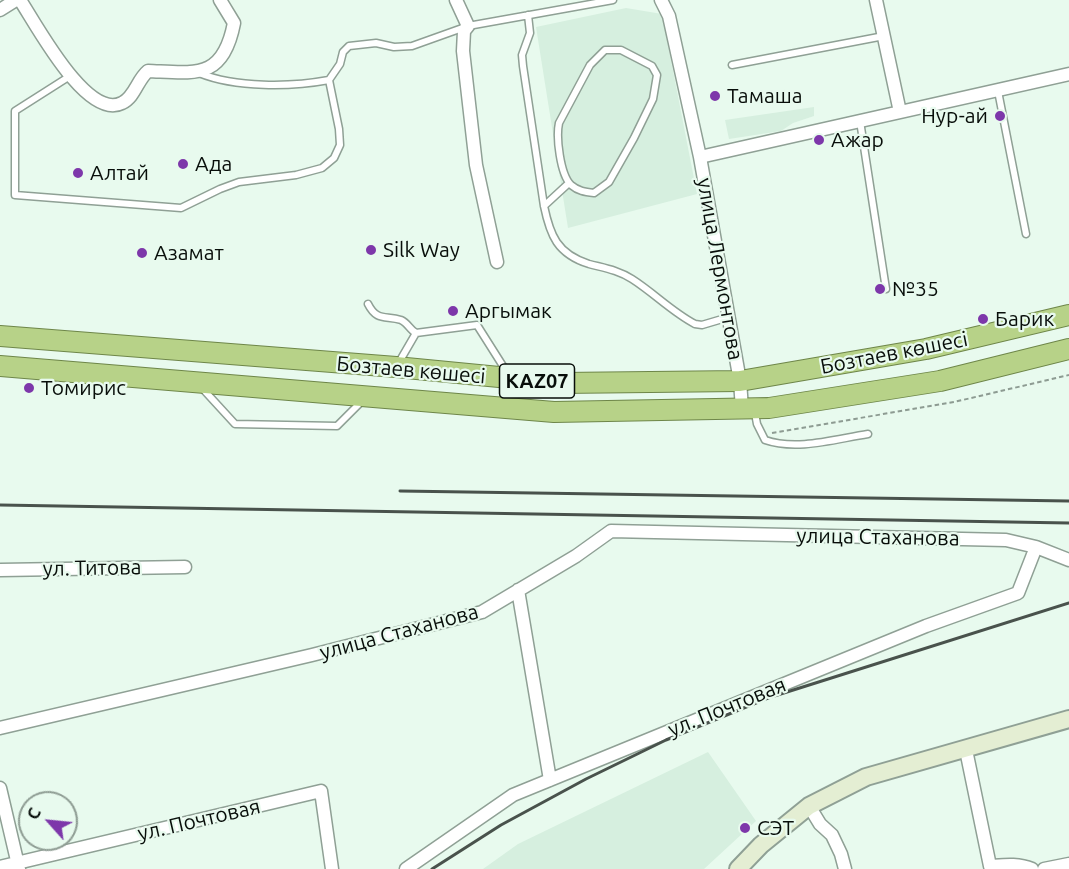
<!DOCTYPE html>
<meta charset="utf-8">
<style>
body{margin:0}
#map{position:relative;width:1069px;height:869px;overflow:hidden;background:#e8faee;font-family:Ubuntu,sans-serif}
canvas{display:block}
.north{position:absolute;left:18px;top:791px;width:60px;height:60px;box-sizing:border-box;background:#e8faee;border:2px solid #8e9c93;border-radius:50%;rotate:297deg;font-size:16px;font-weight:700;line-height:24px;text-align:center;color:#080e0a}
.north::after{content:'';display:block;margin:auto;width:21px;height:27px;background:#7d37aa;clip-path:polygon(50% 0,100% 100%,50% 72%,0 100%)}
</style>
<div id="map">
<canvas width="1069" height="869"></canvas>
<div class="north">С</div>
</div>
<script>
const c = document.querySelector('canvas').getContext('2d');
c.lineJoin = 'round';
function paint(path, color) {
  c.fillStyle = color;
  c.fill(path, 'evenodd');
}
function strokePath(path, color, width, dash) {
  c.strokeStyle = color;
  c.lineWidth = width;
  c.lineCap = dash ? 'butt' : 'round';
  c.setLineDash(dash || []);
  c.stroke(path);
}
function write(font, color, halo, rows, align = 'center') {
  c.font = font + ' Ubuntu,sans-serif';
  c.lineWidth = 4.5;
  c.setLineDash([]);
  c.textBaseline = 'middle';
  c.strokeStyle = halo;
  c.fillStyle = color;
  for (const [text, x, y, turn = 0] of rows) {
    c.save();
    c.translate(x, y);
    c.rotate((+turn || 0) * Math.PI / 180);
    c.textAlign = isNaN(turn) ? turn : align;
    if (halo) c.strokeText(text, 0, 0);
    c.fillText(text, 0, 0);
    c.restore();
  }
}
const built = new Path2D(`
 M626 8 662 14 697 194 568 228 536 27Z
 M814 107V116L793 123 781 131 729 139 725 120Z
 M708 752 756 821 704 869H483L518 844Z`);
const path = new Path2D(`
 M772 433 954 402 1069 375`);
const service = new Path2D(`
 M528 15 530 33 522 55 523 66 544 206C550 235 557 254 589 264 604 268 618 270 632 279 654 293 672 312 695 324L702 325 729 317
 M605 50H621L652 66 657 75 653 99 634 138 609 182 594 193C585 192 578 191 571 185 560 174 556 137 559 123L590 65Z
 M732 65 884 36
 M199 73C236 88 291 87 329 80L340 64 343 52 349 46 376 43 394 47 412 46 468 26 613 0
 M70 76 15 111V195L181 208 220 189 239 182 296 175 322 168 334 158 340 145 339 129 329 80
 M998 91 1026 234
 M860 121 886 289
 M544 206 569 183
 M368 304C377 322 386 315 401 320 408 323 410 330 416 333
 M398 364 416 333 477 325 508 374
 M202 388 235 424 337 426 361 402
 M755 413 757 424 765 440C797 451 835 439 868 434`);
const minor = new Path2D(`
 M20 0C36 24 87 121 122 103 135 97 137 80 148 71 196 73 223 80 234 23L220 0
 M456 0 468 26 464 31 463 51 476 165 497 262
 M661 0 669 16 700 157
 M876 0 900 112
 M0 10 16 0
 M742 409 740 381 700 157 1069 74
 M0 570 185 567
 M518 590 550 780
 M0 728 312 655 482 612 576 556 611 531 1006 540 1036 547 1069 560
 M966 750 990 866C1004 865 1018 863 1032 869
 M0 788 19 869
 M809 806 820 824 832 835 841 854 845 869
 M0 867 321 791 332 869
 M406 869 513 795 926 626 1018 593 1036 547
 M1044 869 1069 864`);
const secondary = new Path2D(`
 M738 869 761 845 809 806 866 777 1069 719`);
const trunk = new Path2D(`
 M0 336 396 367 561 383 740 381 926 349 1069 315
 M0 366 554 412 769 408 940 381 1069 349`);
const rail = new Path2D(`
 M400 491 1069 501
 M0 505 1069 523
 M432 869 501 825 586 779 666 740 768 698 1069 603`);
const markers = [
 [715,96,6,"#7d37aa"],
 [1000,116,6,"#7d37aa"],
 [819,140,6,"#7d37aa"],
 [183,164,6,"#7d37aa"],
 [78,173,6,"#7d37aa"],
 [371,250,6,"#7d37aa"],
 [142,253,6,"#7d37aa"],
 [880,289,6,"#7d37aa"],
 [453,311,6,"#7d37aa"],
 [983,319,6,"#7d37aa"],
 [29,388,6,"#7d37aa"],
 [745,828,6,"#7d37aa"]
];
const shields = [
 [537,381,75]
];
const shieldNames = [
 ["KAZ07",537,381]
];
const poiNames = [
 ["Тамаша",727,96],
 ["Нур-ай",988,116,"right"],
 ["Ажар",831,140],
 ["Ада",195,164],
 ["Алтай",90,173],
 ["Silk Way",383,250],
 ["Азамат",154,253],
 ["№35",892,289],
 ["Аргымак",465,311],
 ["Барик",995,319],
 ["Томирис",41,388],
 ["СЭТ",757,828]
];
const streetNames = [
 ["улица Лермонтова",720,269,80],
 ["Бозтаев көшесі",894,353,-11],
 ["Бозтаев көшесі",411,370,5],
 ["улица Стаханова",878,537,1],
 ["ул. Титова",92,568,-1],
 ["улица Стаханова",399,632,-15],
 ["ул. Почтовая",727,707,-22],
 ["ул. Почтовая",199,820,-13]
];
paint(built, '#d6efdf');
strokePath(service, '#8fa095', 9);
strokePath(minor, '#8fa095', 15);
strokePath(secondary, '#8fa095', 20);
strokePath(trunk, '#6e8649', 22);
strokePath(path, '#8d9b92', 2, [4.5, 3]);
strokePath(service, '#fff', 6);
strokePath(minor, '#fff', 12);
strokePath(secondary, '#e4eed3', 16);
strokePath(trunk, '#b7d288', 20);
strokePath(rail, '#49524c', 3);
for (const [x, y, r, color] of markers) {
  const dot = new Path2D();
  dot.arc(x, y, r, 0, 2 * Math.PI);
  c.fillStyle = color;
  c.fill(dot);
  strokePath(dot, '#e8faee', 2);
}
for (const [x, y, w] of shields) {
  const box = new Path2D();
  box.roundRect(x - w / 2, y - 17, w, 34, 4.5);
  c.fillStyle = '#e8faee';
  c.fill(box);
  strokePath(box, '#080e0a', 1.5);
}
write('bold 20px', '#080e0a', null, shieldNames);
write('21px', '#080e0a', '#e8faee', poiNames, 'left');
write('21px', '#080e0a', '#e8faee', streetNames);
</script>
